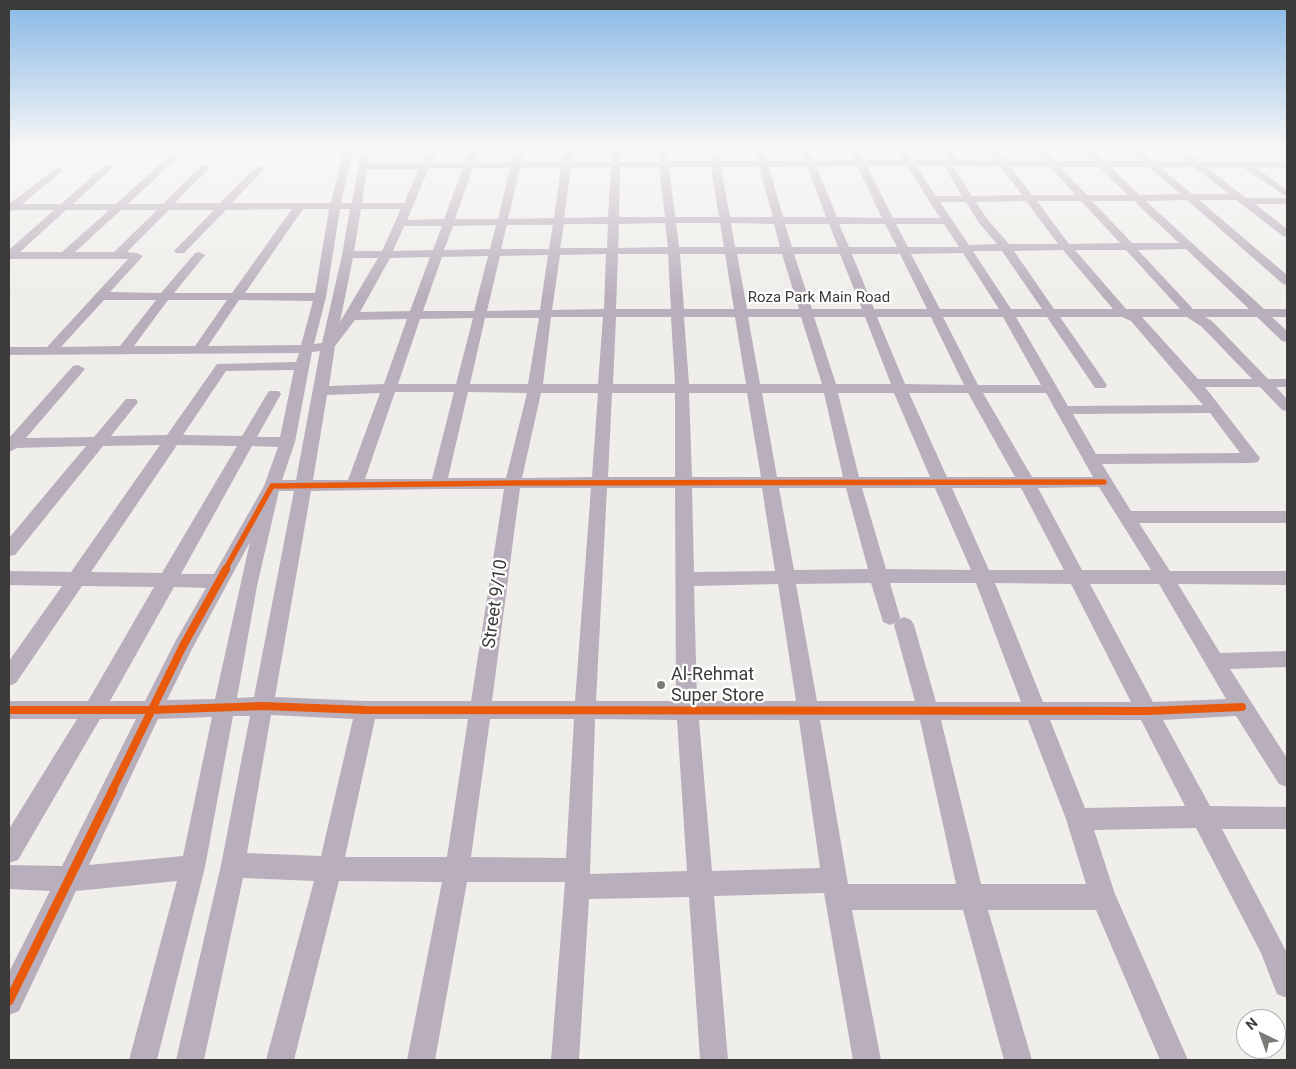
<!DOCTYPE html>
<style>
body{margin:0}
#map{position:relative;width:1296px;height:1069px;overflow:hidden;background:#efeeeb;font-family:Roboto,sans-serif}
canvas{display:block}
.frame{position:absolute;inset:0;border:10px solid #3c3b39;pointer-events:none}
.north{position:absolute;left:1236px;top:1009px;width:50px;height:50px;box-sizing:border-box;background:#fff;border:1px solid #b1b1b0;border-radius:50%;rotate:318deg;font-size:14px;font-weight:700;line-height:20px;text-align:center;color:#3c3b39}
.north::after{content:'';display:block;margin:auto;width:18px;height:22px;background:#7b7a77;clip-path:polygon(50% 0,100% 100%,50% 72%,0 100%)}
</style>
<div id="map">
<canvas width="1296" height="1069"></canvas>
<div class="frame"></div>
<div class="north">N</div>
</div>
<script>
const c = document.querySelector('canvas').getContext('2d');
c.lineJoin = 'round';
function paint(path, color) {
  c.fillStyle = color;
  c.fill(path, 'evenodd');
}
function strokePath(path, color, width, dash) {
  c.strokeStyle = color;
  c.lineWidth = width;
  c.lineCap = dash ? 'butt' : 'round';
  c.setLineDash(dash || []);
  c.stroke(path);
}
function write(font, color, halo, rows, align = 'center') {
  c.font = font + ' Roboto,sans-serif';
  c.lineWidth = 4.5;
  c.setLineDash([]);
  c.textBaseline = 'middle';
  c.strokeStyle = halo;
  c.fillStyle = color;
  for (const [text, x, y, turn = 0] of rows) {
    c.save();
    c.translate(x, y);
    c.rotate((+turn || 0) * Math.PI / 180);
    c.textAlign = isNaN(turn) ? turn : align;
    if (halo) c.strokeText(text, 0, 0);
    c.fillText(text, 0, 0);
    c.restore();
  }
}
const minor = new Path2D(`
 M178 148H188L128 204H163L202 165H208V169L175 203H220L256 167 259 166 264 169 262 171 232 203H331L344 148H353L341 203H352L362 148H371L368 163H422L429 148H438L431 163H465L471 148H480L474 163 512 162 516 148H525L521 162H562L565 148H574L572 162H611L612 148H621L620 162H659L658 148H666L668 161H711L709 148H717L720 161H758L755 148H763L767 161H804L800 148H808L814 161 855 160 849 148H857L864 160H903L896 148H904L913 160H949L939 148H948L959 160 996 161 986 148H995L1005 161H1045L1033 148H1043L1055 161H1093L1079 148H1089L1104 161H1142L1127 148H1137L1153 161 1187 162 1170 148H1180L1199 162H1287V168H1256L1287 190V197L1244 168 1206 167 1246 198H1287V204H1255L1287 229V237L1283 236 1236 200H1199L1287 275V285L1283 284 1187 200 1146 201 1264 309H1287V317H1272L1287 331V342L1282 341 1257 317H1205L1212 321 1268 379H1287V387H1276L1287 399V411L1282 410 1260 387H1205L1260 458 1258 462 1252 463 1102 464 1131 511H1287V523H1139L1170 571H1287V585L1178 584 1220 653 1287 651V667L1230 669 1287 758V787L1279 784 1236 716 1163 720 1210 806 1287 807V829H1222L1287 953V998L1277 994 1261 953 1196 828 1094 830 1115 894 1188 1060H1160L1096 910H988L1032 1060H1004L963 910H852L881 1060H853L824 893 714 896 728 1060H700L689 897 589 899 579 1060H551L565 882H467L435 1060H407L442 882 339 881 294 1060H266L314 881 243 878 204 1060H176L221 865 250 716H233L205 867 157 1060H129L177 881 76 891 19 1011 9 1015V972L50 891 9 889V865L62 866 136 719H100L18 860 9 863V829L77 719H9V701H88L154 587 82 586 16 683 9 686V661L62 586 9 585V571L71 572 160 445 103 446 15 555 9 556V538L86 446 17 448 9 452V438L73 366 78 365 85 369 26 438 94 437 126 399H136L138 402 111 436 167 435 217 364 296 362 299 353 9 355V347H47L128 259H9V250L54 210H14L9 212V204L58 167 63 170 61 172 22 204H61L105 165H111V169L73 204H116ZM807 166 826 217H783L769 167ZM816 166H857L882 218 837 217ZM867 166H907L940 218H893ZM916 166H944L962 196H936ZM953 166H1000L1022 195 972 196ZM1010 166 1050 167 1076 195H1032ZM611 167 608 217 564 218 571 168ZM620 167H659L665 217H619ZM669 167H711L719 217H675ZM721 167H759L773 217H730ZM1060 167H1099L1128 195H1087ZM1110 167H1149L1180 194 1140 195ZM1160 167H1194L1229 194H1192ZM429 168H463L444 219 407 220ZM473 168H510L498 219H455ZM520 168H561L554 218 508 219ZM367 169H419L404 203H362ZM1026 201 1058 244H1009L987 219 976 202ZM1037 201H1081L1120 243 1069 244ZM1092 201H1134L1179 243H1132ZM940 202H966L979 223 997 244 969 245ZM292 209 232 293H174L205 255 199 252 195 253 161 293 110 292 143 256 137 253 127 252 169 210H214L176 249 174 251 176 253H184L226 210ZM303 209H329L315 293H245ZM340 209H350L342 255 322 343 314 344 326 297ZM361 209H401L382 251H354ZM66 210H109L62 252H20ZM121 210H157L114 252H75ZM665 223 668 247 618 248 619 224ZM676 223H720L724 247H679ZM731 223 774 224 780 247H735ZM564 224H608L607 248H560ZM785 224H829L838 247H792ZM839 224H885L897 247H849ZM896 224H944L959 247H908ZM496 225 490 249 444 250 453 226ZM507 225H553L549 249H501ZM404 226H442L433 250 393 251ZM1186 249 1249 309H1193L1138 250ZM1063 250 1113 309H1054L1014 251ZM1075 250H1126L1180 309H1126ZM973 251H1002L1042 309H1011ZM963 253 999 309H940L911 254ZM606 254 604 309 552 310 560 255ZM618 254H668L671 309H616ZM680 254H725L734 309H684ZM737 254H782L799 309H747ZM794 254H840L862 309H812ZM852 254H900L927 309H874ZM548 255 540 310 487 311 500 256ZM488 256 474 311H423L442 257ZM430 257 410 311 360 312 390 258ZM353 258H378L340 322ZM104 300H156L120 346 61 347ZM168 300H227L195 346H134ZM239 300 313 301 301 345 208 346ZM551 317H603L598 384H543ZM616 317H671L675 384H613ZM684 317H735L746 384H689ZM748 317H801L822 384H760ZM814 317H865L891 384H836ZM877 317H931L964 385 905 384ZM943 317H1003L1041 385H978ZM1016 317H1047L1095 388H1105L1107 385 1060 317H1122L1131 321 1203 405 1068 406ZM1142 317H1187L1202 327 1252 379H1198ZM473 318 456 384H398L420 319ZM485 318H539L528 384H470ZM407 319 384 384 329 386 335 346 355 320ZM320 351 296 480H282L295 442 312 352ZM294 370 280 437H257L281 394 279 391H269L267 394 242 436 183 435 226 371ZM395 392H454L432 479H365ZM468 392 527 393 506 478H448ZM380 393 348 480H313L327 395ZM541 393H598L592 477 522 478ZM612 393H675V477H608ZM689 393H747L761 477H692ZM762 393H824L843 477H777ZM838 393H894L930 477H859ZM909 393H968L1015 477H947ZM983 393H1046L1093 477H1032ZM1210 413 1240 453 1096 454 1073 414ZM177 445 237 446 162 573 91 572ZM252 446 278 447 264 486 214 574H181ZM1099 487 1151 570H1082L1038 488ZM520 488H591L575 701H492ZM607 488H675L676 701H596ZM692 488H762L775 571 694 572ZM779 488H846L868 569 794 570ZM862 488H935L971 570 886 569ZM952 488H1021L1064 570H989ZM439 489H504L471 701H366L275 697 311 491ZM279 491H294L254 697 237 698 257 586ZM250 542 215 699 167 700 192 649ZM871 583 883 622 890 625 895 623 894 625 915 701H817L796 584ZM890 583H976L1021 702H936L914 625 911 620 904 617 899 619 900 617ZM995 583 1071 584 1131 702H1043ZM778 584 796 701H697L694 586ZM1090 584H1159L1226 699 1153 702ZM174 587 206 588 176 640 145 701H110ZM271 715 353 719 321 856 247 853ZM212 717 183 856 89 865 158 719ZM375 719H468L447 857H345ZM490 719H574L566 858 471 857ZM595 719 677 720 687 871 590 874ZM699 720H799L820 868 712 871ZM820 720H920L956 884H848ZM941 720H1028L1066 819 1086 884H981ZM1050 720H1141L1185 806 1085 808Z
 M1255 148H1287V152H1259L1256 151Z`);
const cyclewayFar2 = new Path2D(`
 M225 570 272 486 513 483 1104 482`);
const cyclewayFar1 = new Path2D(`
 M9 710H151L263 706 366 710 1148 711 1242 707
 M112 791 183 646 226 569`);
const cycleway = new Path2D(`
 M9 1001 113 790`);
const markers = [
 [661,685,5,"#7b7a77"]
];
const farStreetnames = [
 ["Roza Park Main Road",819,298]
];
const streetNames = [
 ["Street 9/10",496,604,-82]
];
const poiNames = [
 ["Al-Rehmat",671,675],
 ["Super Store",671,696]
];
paint(minor, '#b9afbc');
strokePath(cyclewayFar2, '#e8590c', 5.5);
strokePath(cyclewayFar1, '#e8590c', 8);
strokePath(cycleway, '#e8590c', 9);
const sky = c.createLinearGradient(0, 0, 0, 297);
sky.addColorStop(0, '#87b8e6');
sky.addColorStop(0.5, '#f8f7f6');
sky.addColorStop(1, '#f8f7f600');
c.fillStyle = sky;
c.fillRect(0, 0, 1296, 297);
for (const [x, y, r, color] of markers) {
  const dot = new Path2D();
  dot.arc(x, y, r, 0, 2 * Math.PI);
  c.fillStyle = color;
  c.fill(dot);
  strokePath(dot, '#fff', 2);
}
write('15px', '#3c3b39', '#fff', farStreetnames);
write('18px', '#3c3b39', '#fff', streetNames);
write('18px', '#3c3b39', '#fff', poiNames, 'left');
</script>
